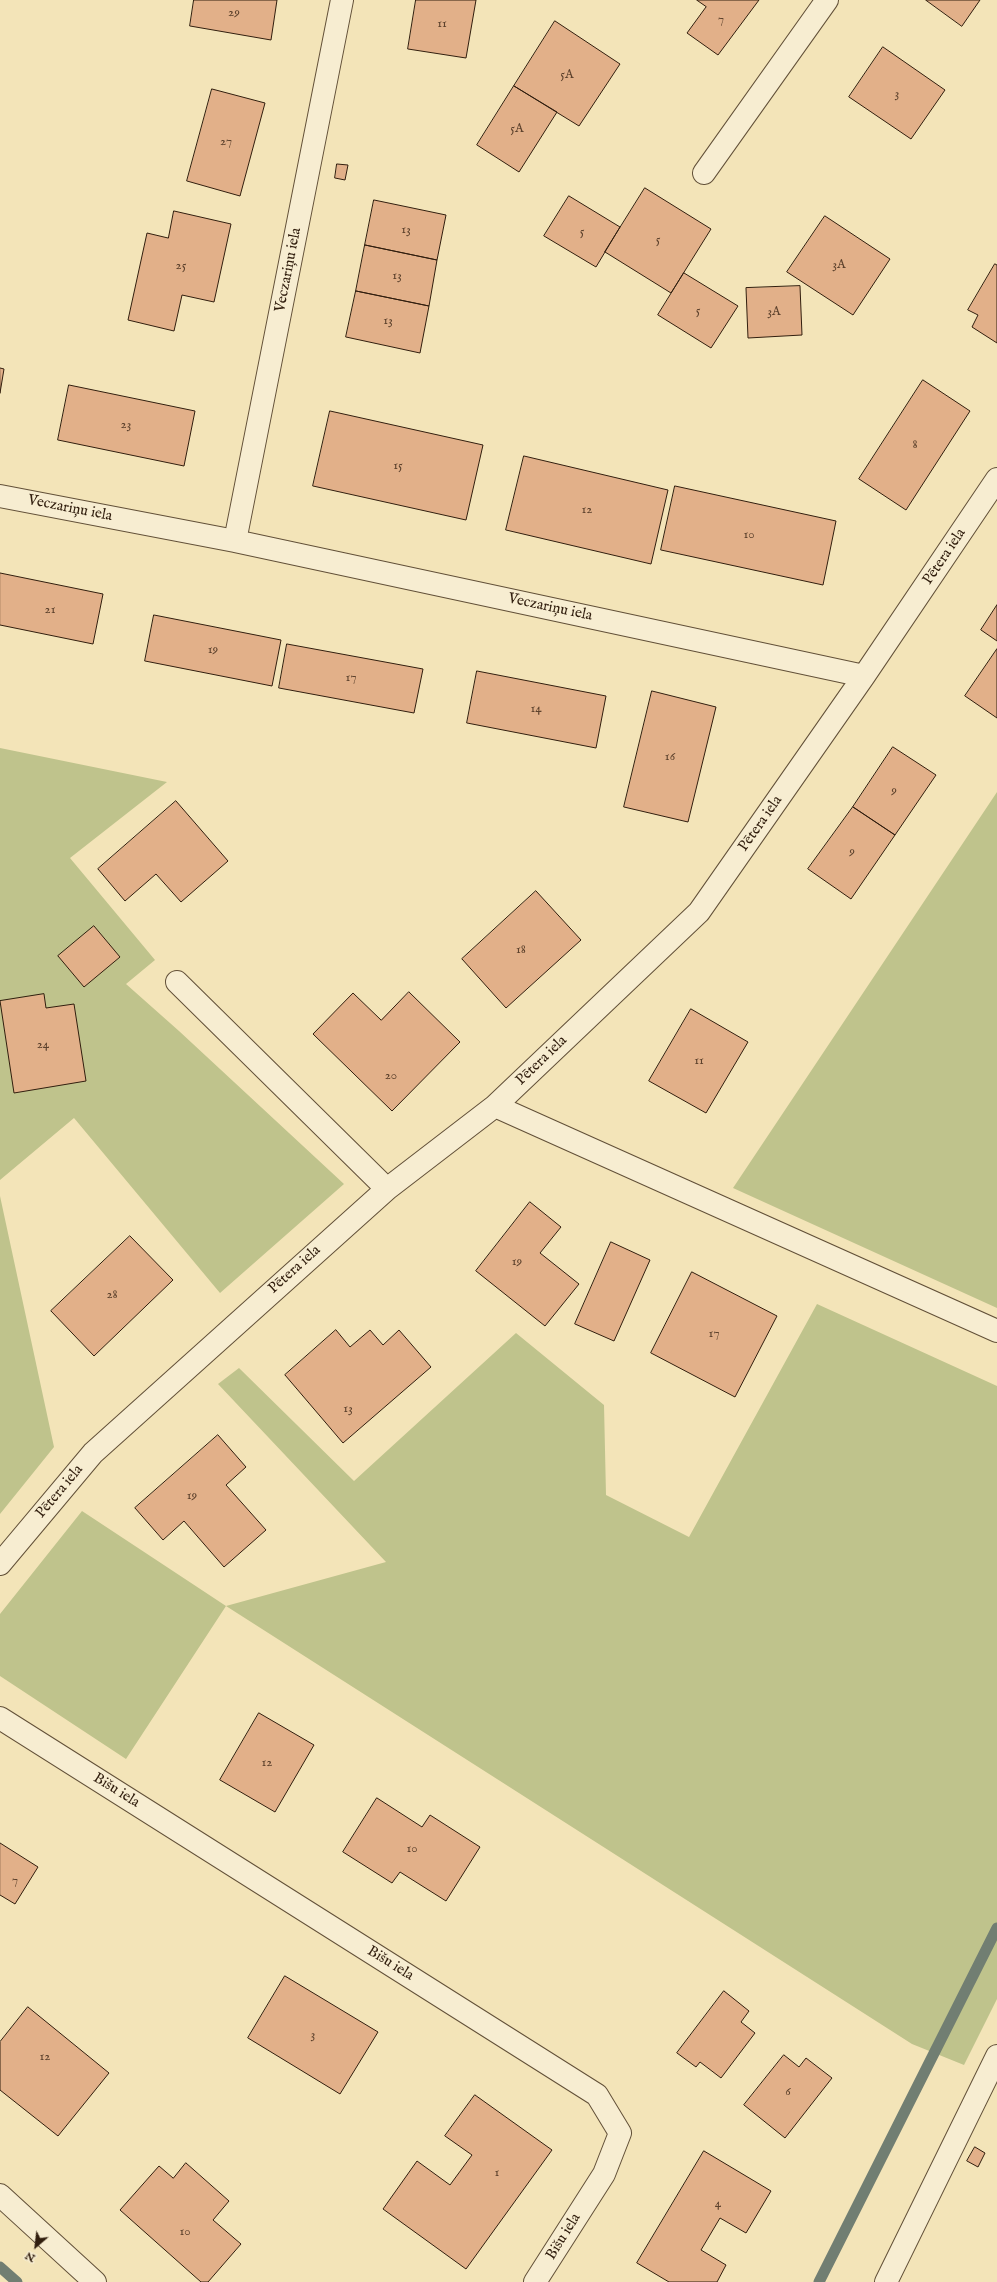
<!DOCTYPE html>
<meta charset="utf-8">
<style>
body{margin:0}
#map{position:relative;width:997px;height:2282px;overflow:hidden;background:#f3e4b8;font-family:"IM FELL English",serif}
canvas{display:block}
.north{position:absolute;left:16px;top:2226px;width:40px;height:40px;-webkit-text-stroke:3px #f7edd1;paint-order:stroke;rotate:208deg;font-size:11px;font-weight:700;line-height:16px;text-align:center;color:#311e0e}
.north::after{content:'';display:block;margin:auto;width:14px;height:18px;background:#311e0e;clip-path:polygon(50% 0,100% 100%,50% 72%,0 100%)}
</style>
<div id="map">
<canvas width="997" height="2282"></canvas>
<div class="north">N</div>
</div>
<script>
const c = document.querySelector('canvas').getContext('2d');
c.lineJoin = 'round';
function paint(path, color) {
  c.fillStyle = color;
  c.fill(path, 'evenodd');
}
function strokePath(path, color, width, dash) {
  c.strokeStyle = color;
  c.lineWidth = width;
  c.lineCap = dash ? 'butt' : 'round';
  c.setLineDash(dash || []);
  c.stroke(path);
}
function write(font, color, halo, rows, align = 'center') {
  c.font = font + ' "IM FELL English",serif';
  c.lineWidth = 3;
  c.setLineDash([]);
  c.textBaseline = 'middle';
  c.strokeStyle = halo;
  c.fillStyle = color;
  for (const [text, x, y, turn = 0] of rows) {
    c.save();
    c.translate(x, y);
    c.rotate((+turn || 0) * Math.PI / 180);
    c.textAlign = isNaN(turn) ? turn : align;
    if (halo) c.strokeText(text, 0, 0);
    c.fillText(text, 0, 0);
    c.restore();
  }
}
const green = new Path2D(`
 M0 748 167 782 70 858 155 960 126 984 179 1031 344 1184 220 1293 74 1118 0 1180Z
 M997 792V1308L733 1188Z
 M0 1196 54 1447 0 1514Z
 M817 1304 997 1386V1999L964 2065 912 2044 226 1606 126 1759 0 1676V1614L82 1511 226 1606 386 1562 218 1384 239 1368 354 1481 516 1333 604 1405 606 1495 689 1537Z`);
const stream = new Path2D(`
 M0 2267 17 2282
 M819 2282 997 1928`);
const building = new Path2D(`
 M194 0H277L271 40 190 26Z
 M416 0H476L466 58 408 49Z
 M697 0H759L718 55 687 33 706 7Z
 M926 0H980L962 26Z
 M555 21 620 64 579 126 514 86Z
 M883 47 945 90 911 139 849 97Z
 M514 86 557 112 519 172 477 145Z
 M212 89 265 103 240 196 187 181Z
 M337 164 348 165 345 180 335 178Z
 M645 188 711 229 671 293 605 252Z
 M569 196 620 227 596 267 544 236Z
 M374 200 446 215 437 260 365 245Z
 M174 211 231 224 214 302 182 295 174 331 128 320 147 233 168 238Z
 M825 216 890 259 853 315 787 272Z
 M365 245 437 260 429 306 356 291Z
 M995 264 997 265V343L972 327 978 315 968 310Z
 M684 273 738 306 711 348 658 315Z
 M800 286 802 335 748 338 746 288Z
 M356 291 429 306 420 353 346 337Z
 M0 368 4 369 0 393Z
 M923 380 970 411 906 510 859 479Z
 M69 385 195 411 184 466 58 440Z
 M330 411 483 445 466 520 313 486Z
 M524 456 668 490 651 564 506 530Z
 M675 486 836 521 823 585 661 550Z
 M0 573 103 594 93 644 0 625Z
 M997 605V641L981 630Z
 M154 615 281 640 272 686 145 661Z
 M287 644 423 669 414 713 279 688Z
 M997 649V718L965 696Z
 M477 671 606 696 596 748 467 723Z
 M652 691 716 707 688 822 624 807Z
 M893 747 936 775 895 835 853 807Z
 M176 801 228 861 181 902 156 874 125 901 98 869Z
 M853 807 895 835 851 899 808 869Z
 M536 891 581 940 506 1008 462 959Z
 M94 926 120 957 84 987 58 956Z
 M409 992 460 1042 392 1111 313 1034 353 993 381 1020Z
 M44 994 46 1008 74 1004 86 1081 14 1093 0 1001Z
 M691 1009 748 1042 706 1113 649 1081Z
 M530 1202 561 1227 540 1253 579 1284 545 1326 476 1271Z
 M130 1236 173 1280 94 1356 51 1311Z
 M611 1242 650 1260 614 1341 575 1324Z
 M692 1272 777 1316 735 1397 651 1353Z
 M336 1330 350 1347 370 1330 383 1345 399 1330 431 1367 343 1443 285 1375Z
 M218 1435 246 1467 226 1485 266 1530 224 1567 184 1521 163 1540 135 1508Z
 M259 1713 314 1745 275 1812 220 1780Z
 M377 1798 422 1827 430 1815 480 1847 446 1901 400 1872 392 1883 343 1852Z
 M0 1843 38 1867 15 1904 0 1895Z
 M285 1976 378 2032 340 2094 248 2038Z
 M724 1991 749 2011 741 2022 755 2033 721 2078 700 2062 696 2067 677 2053Z
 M28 2007 109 2073 58 2136 0 2090V2042Z
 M784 2055 799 2067 806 2058 832 2078 785 2138 744 2105Z
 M475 2095 552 2150 466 2269 383 2209 417 2161 450 2185 472 2155 445 2136Z
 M975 2147 985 2153 978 2167 967 2161Z
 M704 2151 771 2191 746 2233 720 2218 701 2250 726 2265 717 2282H669L637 2263Z
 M186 2163 229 2201 213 2220 241 2244 208 2282H201L120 2210 159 2166 173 2178Z`);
const minor = new Path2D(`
 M704 173 827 0
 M0 496 235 541 864 676
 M235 541 342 0
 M177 982 387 1189
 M495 1106 997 1331
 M0 1564 93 1453 387 1189 495 1106 699 912 864 676 997 479
 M0 1718 597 2095 620 2133 604 2174 535 2282
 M0 2195 95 2282
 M886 2282 997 2056`);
const numberNames = [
 ["29",234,13],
 ["7",721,20],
 ["11",442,24],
 ["5A",567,75],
 ["3",897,94],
 ["5A",517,129],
 ["27",226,142],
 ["13",406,230],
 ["5",582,232],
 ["5",658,240],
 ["3A",839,265],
 ["25",181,266],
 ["13",397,276],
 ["5",698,311],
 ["3A",774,312],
 ["13",388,321],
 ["23",126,425],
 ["8",915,445],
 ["15",398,466],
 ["12",587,510],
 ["10",749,535],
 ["21",50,610],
 ["19",213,650],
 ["17",351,678],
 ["14",536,709],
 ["16",670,757],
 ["9",894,791],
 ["9",852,852],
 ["18",521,950],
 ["24",43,1045],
 ["11",699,1061],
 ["20",391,1076],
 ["19",517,1262],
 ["28",112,1295],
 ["17",714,1334],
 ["13",348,1409],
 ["19",192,1496],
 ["12",267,1763],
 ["10",412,1849],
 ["7",15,1881],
 ["3",313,2035],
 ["12",45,2057],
 ["6",788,2092],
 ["1",497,2173],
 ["4",718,2204],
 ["10",185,2232]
];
const streetNames = [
 ["Veczariņu iela",289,270,-79],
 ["Veczariņu iela",70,509,11],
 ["Pētera iela",945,557,-56],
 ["Veczariņu iela",550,608,12],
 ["Pētera iela",761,824,-55],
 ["Pētera iela",542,1061,-44],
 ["Pētera iela",295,1270,-42],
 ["Pētera iela",60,1492,-50],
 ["Bišu iela",116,1791,32],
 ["Bišu iela",390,1964,32],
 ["Bišu iela",564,2237,-58]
];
paint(green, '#bfc38c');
strokePath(stream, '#717e72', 11);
paint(building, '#e2b089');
strokePath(building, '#311e0e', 1);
strokePath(minor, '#625038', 24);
strokePath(minor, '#f7edd1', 22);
write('13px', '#5d422d', null, numberNames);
write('15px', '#311e0e', '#f7edd1', streetNames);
</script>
